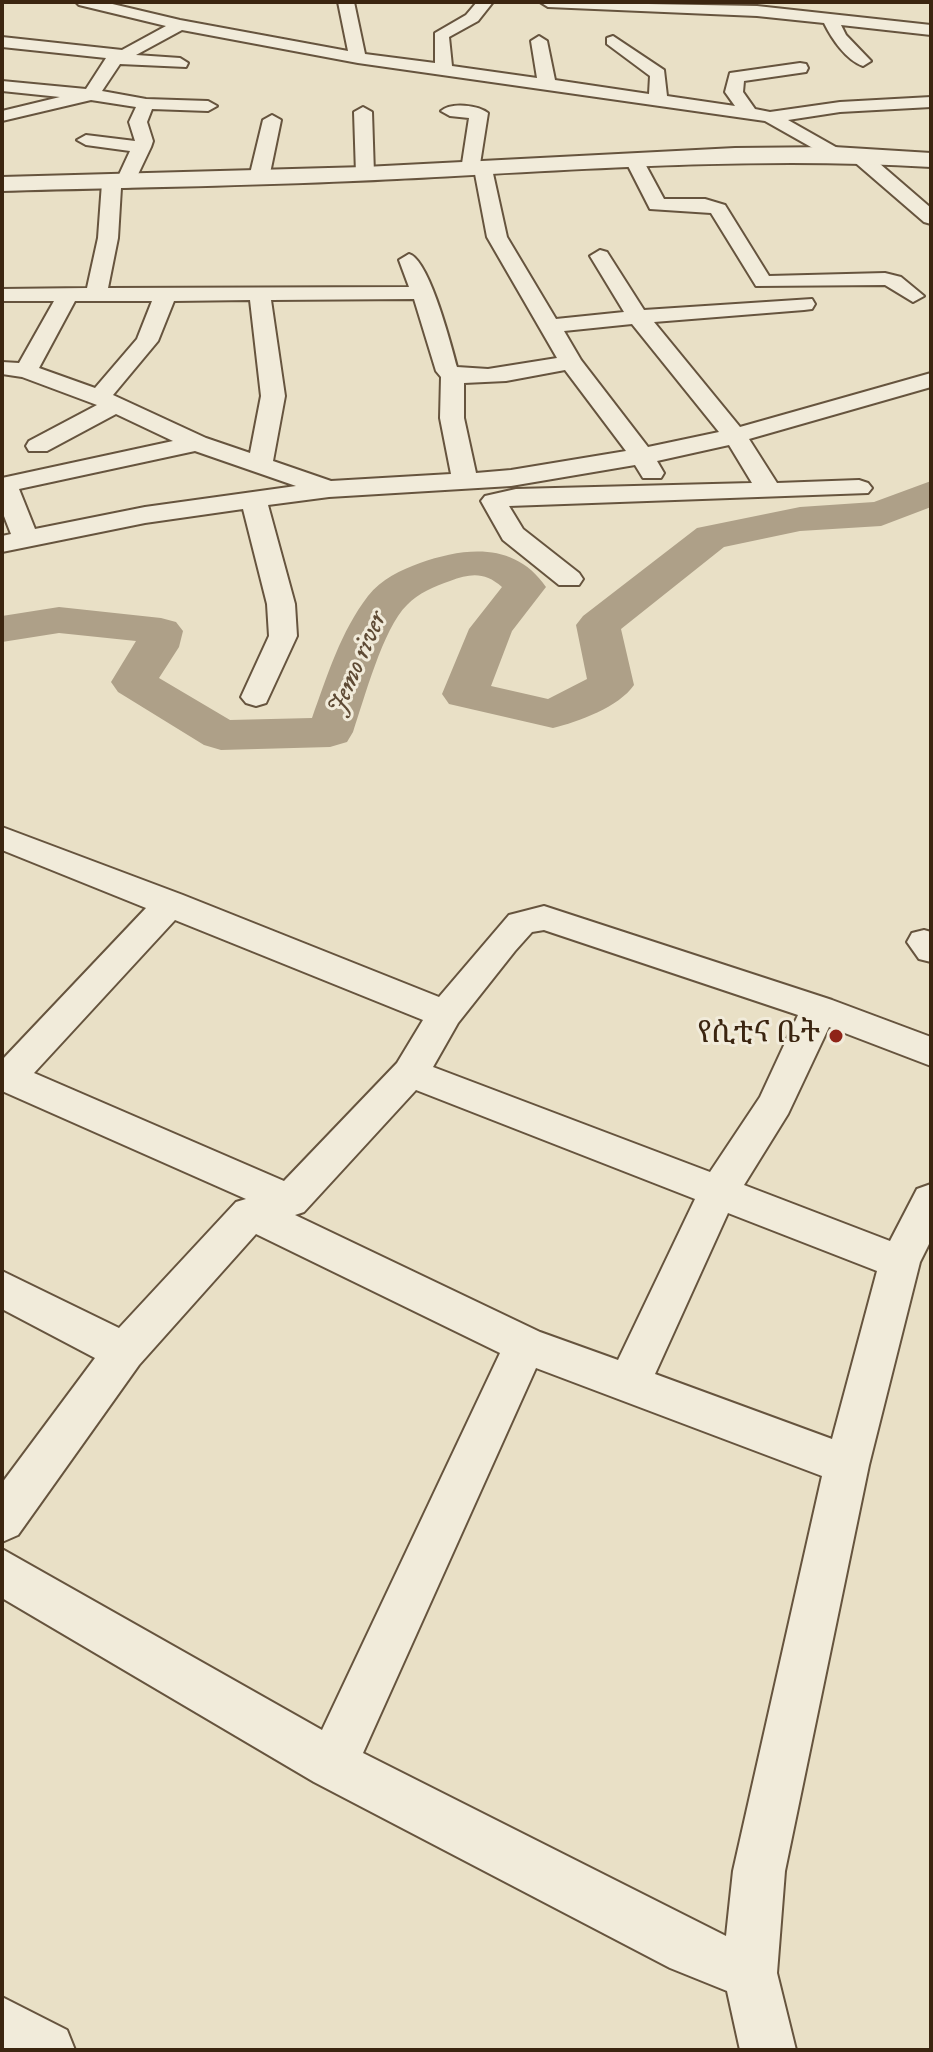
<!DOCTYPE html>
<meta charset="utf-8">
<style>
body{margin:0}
#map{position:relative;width:933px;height:2052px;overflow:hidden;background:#e9e0c6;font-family:"IM FELL DW Pica",serif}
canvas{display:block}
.frame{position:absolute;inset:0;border:4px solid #3b2510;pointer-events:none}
</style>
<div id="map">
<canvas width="933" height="2052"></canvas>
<div class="frame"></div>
</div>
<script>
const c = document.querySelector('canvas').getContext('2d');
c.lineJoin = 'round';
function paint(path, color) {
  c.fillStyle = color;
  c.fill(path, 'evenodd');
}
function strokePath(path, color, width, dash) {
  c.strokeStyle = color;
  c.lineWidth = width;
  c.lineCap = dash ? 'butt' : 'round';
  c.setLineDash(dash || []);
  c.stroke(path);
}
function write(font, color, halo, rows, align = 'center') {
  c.font = font + ' "IM FELL DW Pica","Noto Serif Ethiopic",serif';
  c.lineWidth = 6;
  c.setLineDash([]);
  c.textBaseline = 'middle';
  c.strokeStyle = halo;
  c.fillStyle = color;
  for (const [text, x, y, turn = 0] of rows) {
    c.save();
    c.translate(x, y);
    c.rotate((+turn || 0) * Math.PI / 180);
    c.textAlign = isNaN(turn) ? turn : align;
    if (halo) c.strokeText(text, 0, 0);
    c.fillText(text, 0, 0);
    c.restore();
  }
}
const river = new Path2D(`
 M931 481V507L881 526 800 531 724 547 621 629 634 685C619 707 578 722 553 728L449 704 442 694 469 629 502 587C485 572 471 573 450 581 435 586 418 593 407 605 383 628 364 700 353 732L347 742 330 747 221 750 204 745 118 692 111 682 136 641 59 633 2 642V616L59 607 161 618 176 622 183 631 179 647 159 678 230 720 312 718C327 676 341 631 368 596 381 579 401 570 420 563 466 547 515 542 546 587L512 631 491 686 548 699 587 679 576 625 583 616 697 528 800 507 874 502Z`);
const minor = new Path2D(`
 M76 2H104L180 20 348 51 338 2H354L365 54 435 63V33L466 15 477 2H493L478 21 449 37 452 66 537 78 531 41 539 36 547 41 555 80 649 94 650 76 607 44V38L613 36 664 70 667 96 735 106 725 92 730 73 800 63 806 64 808 68 806 72 744 81 743 92 755 109 770 112 840 102 931 97V107L840 112 788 120 841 150 843 154 841 158 834 160 765 121 358 63 182 30 136 55 180 58 188 63 186 67 120 64 102 91 146 99 208 101 217 106 208 111 152 109 147 122 153 141 151 147 132 187 121 188 118 238 108 288 409 287 399 260 409 254C429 259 451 345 457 367L488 369 557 358 487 237 475 174H463L461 170 469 118 450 116 441 111C451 102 478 105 488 113L480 164 490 165 492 169 507 237 556 319 624 312 590 256 600 250 607 252 644 310 812 299 815 304 812 309 804 310 654 322 740 427 931 373V387L749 439 777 483 859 480 868 483 872 488 868 493 509 506 523 529 579 573 583 579 579 585H559L503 540 481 501 485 496 516 489 752 483 729 445 657 461 664 473 661 478H643L635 465 511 486 329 497 268 505 295 604 297 636 266 703 256 706 246 703 241 697 269 636 267 604 243 509 145 523 2 552V536L11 534 2 511V478L173 441 116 414 47 451H29L26 446 29 441 97 405 22 377 2 374V362L19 363 54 301H2V289L87 288 98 238 102 183 105 179H117L130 151 86 145 77 140 86 135 135 141 129 122 136 107 91 100 2 121V111L60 97 2 91V81L86 89 106 58 2 47V37L122 50 166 26 79 5ZM414 299 436 371 441 377 440 418 451 474 331 481 273 461 285 396 271 300ZM250 300 261 396 250 453 206 438 113 395 158 341 174 301ZM75 301H152L137 339 95 388 39 368ZM632 324 719 432 648 447 581 360 564 331ZM565 370 626 451 511 470 476 473 464 418V383L506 381ZM195 451 296 486 145 507 35 529 19 489Z
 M540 2 757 6 931 25V35L841 25 846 35 871 61 863 66C846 60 832 39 824 23L757 16 548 7Z
 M363 107 372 112 374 174 365 180 356 174 354 112Z
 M272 115 281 120 269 178 259 184 249 178 263 120Z
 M858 149 865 151 931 208V224L924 222 851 159 849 155Z
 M634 154 643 160 664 199H705L725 205 769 276 885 273 901 277 924 296 913 302 885 285 756 286 711 213 650 209 625 160Z
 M2 827 183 895 439 997 509 915 544 906 832 1000 931 1037V1066L829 1027 788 1114 744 1185 890 1241 917 1189 931 1184V1240L920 1262 869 1465 785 1871 777 1973 796 2050H740L727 1991 670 1968 314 1782 2 1598V1549L322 1730 500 1353 256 1234 139 1365 18 1535 2 1542V1483L95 1358 2 1309V1271L119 1328 236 1202 246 1199 2 1091V1060L146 908 2 850ZM175 920 423 1020 397 1063 284 1181 34 1073ZM544 930 798 1015 760 1097 710 1172 433 1067 458 1023 515 951 532 932ZM416 1090 695 1199 618 1360 540 1332 295 1215 304 1212ZM728 1213 877 1271 832 1439 655 1374ZM536 1368 822 1476 733 1871 726 1936 363 1753Z
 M924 930 931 932V962L919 959 907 942 912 933Z
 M2 1997 67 2030 75 2050H2Z`);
const tertiary = new Path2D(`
 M834 147 931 153V167C753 156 575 170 397 179 265 186 134 187 2 191V177L365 167 735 148Z`);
const markers = [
 [836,1036,8,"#8f2418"]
];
const farWaternames = [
 ["Jemo river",359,664,-66]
];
const poiNames = [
 ["የሲቲና ቤት",820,1036]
];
paint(river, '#aea088');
strokePath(minor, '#66543e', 4);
strokePath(tertiary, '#66543e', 4);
paint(minor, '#f1ebda');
paint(tertiary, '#f1ebda');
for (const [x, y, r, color] of markers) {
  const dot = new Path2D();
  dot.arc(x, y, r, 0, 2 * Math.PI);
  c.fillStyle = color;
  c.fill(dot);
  strokePath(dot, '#f1ebda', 3);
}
write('italic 26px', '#5e4a34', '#f1ebda', farWaternames);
write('30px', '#3b2510', '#f1ebda', poiNames, 'right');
</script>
